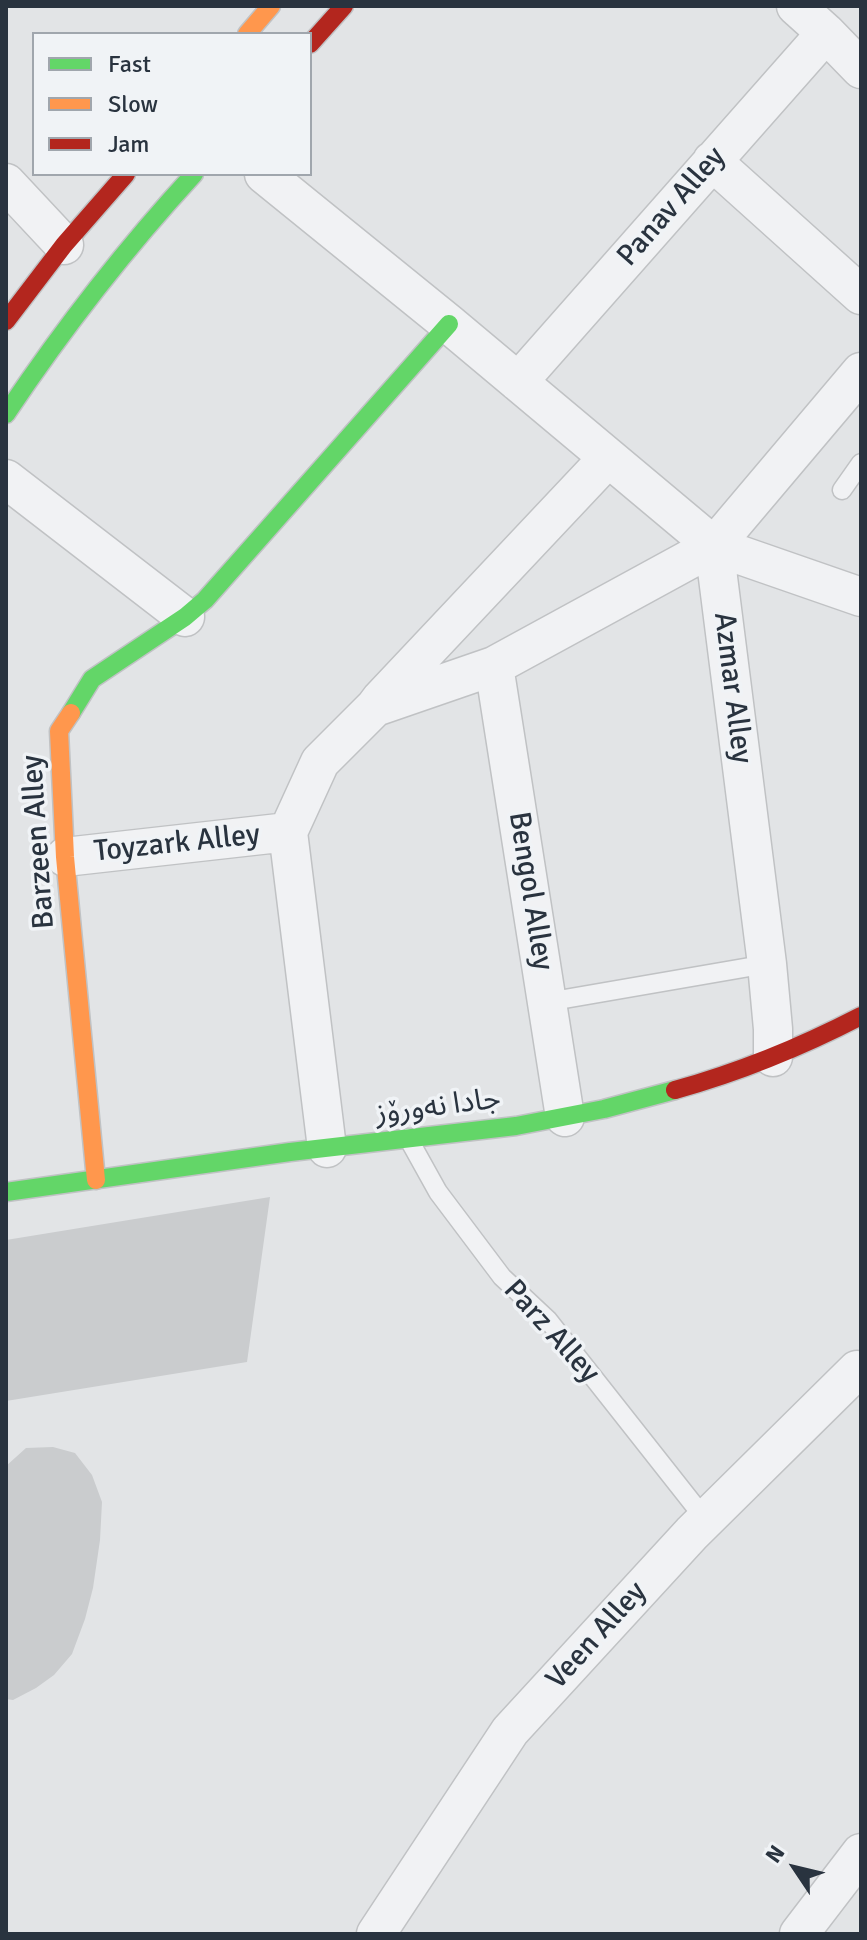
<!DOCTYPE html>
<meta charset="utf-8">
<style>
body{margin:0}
#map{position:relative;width:867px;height:1940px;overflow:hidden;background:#e2e4e6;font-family:Signika,sans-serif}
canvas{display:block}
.frame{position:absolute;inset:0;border:8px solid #29333f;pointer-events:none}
.legend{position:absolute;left:32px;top:32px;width:280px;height:144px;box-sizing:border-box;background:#f0f3f6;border:2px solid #a0a6ad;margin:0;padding:10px 14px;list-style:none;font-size:24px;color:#29333f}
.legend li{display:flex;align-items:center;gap:16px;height:40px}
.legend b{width:40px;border:2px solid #a0a6ad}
.north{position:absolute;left:755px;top:1828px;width:80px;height:80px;-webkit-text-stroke:6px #f0f3f6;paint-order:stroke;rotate:305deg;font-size:22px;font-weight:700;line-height:32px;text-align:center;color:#29333f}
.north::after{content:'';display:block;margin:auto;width:28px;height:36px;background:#29333f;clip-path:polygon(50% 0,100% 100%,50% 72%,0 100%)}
</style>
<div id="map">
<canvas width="867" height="1940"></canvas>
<div class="frame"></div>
<ul class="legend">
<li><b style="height:10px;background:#63d668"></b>Fast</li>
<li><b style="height:10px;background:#ff974d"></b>Slow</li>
<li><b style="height:10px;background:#b3261e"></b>Jam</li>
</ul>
<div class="north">N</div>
</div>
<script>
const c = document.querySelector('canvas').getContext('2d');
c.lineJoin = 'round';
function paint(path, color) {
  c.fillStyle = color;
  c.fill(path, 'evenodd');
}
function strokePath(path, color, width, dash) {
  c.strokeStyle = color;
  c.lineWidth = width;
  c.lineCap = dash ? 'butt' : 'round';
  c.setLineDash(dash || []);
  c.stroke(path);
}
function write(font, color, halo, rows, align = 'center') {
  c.font = font + ' Signika,"Noto Sans Arabic",sans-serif';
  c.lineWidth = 7;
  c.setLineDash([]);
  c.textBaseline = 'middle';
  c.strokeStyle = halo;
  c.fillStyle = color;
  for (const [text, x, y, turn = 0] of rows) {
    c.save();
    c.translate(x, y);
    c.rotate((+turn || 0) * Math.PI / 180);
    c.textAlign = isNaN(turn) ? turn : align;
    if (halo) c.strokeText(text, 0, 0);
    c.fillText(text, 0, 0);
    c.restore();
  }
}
const building = new Path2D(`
 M270 1197 247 1362 6 1401V1240Z
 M53 1447 75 1453 92 1475 102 1502 100 1540 93 1588 85 1619 72 1654 54 1675 36 1688 13 1700 6 1699V1466L26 1448Z`);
const lane = new Path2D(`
 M842 490 861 463
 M547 1002 767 964
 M408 1138 438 1192 502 1277 548 1320 705 1519`);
const street = new Path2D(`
 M796 6 826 33 861 69
 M712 161 861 295
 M264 174 449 324 714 546 861 597
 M6 183 64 245
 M518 382 826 33
 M6 479 185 617
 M494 666 565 1117
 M378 706 494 666 714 546
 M65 857 288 832
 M773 1057V1029L767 964 714 546 861 372
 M327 1148 288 832 320 762 375 707 381 699 608 458
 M376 1934 510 1731 692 1533 857 1370 861 1372
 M799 1934 861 1853`);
const fast = new Path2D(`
 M6 414C63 329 125 249 194 174
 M71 713 92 679 185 617 205 600 449 324
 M6 1192 290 1152 516 1126 604 1109 675 1090`);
const slow = new Path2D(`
 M247 34 271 6
 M71 713 59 731 65 857 96 1180`);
const jam = new Path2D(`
 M310 44 344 6
 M6 321 64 245 126 174
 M675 1090C740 1072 801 1047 861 1016`);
const streetNames = [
 ["Panav Alley",672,207,-49],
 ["Azmar Alley",732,688,83],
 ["Barzeen Alley",39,842,-94],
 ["Toyzark Alley",177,844,-6],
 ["Bengol Alley",530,891,81],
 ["جادا نەورۆز",438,1107,-7],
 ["Parz Alley",551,1332,48],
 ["Veen Alley",597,1636,-48]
];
paint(building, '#caccce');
strokePath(lane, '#c0c2c4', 21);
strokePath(street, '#c0c2c4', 41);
strokePath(fast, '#c0c2c4', 21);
strokePath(slow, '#c0c2c4', 21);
strokePath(jam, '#c0c2c4', 21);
strokePath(lane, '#f1f2f4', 18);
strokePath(street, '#f1f2f4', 38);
strokePath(fast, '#63d668', 18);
strokePath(slow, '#ff974d', 18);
strokePath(jam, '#b3261e', 18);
write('30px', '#29333f', '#f0f3f6', streetNames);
</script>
